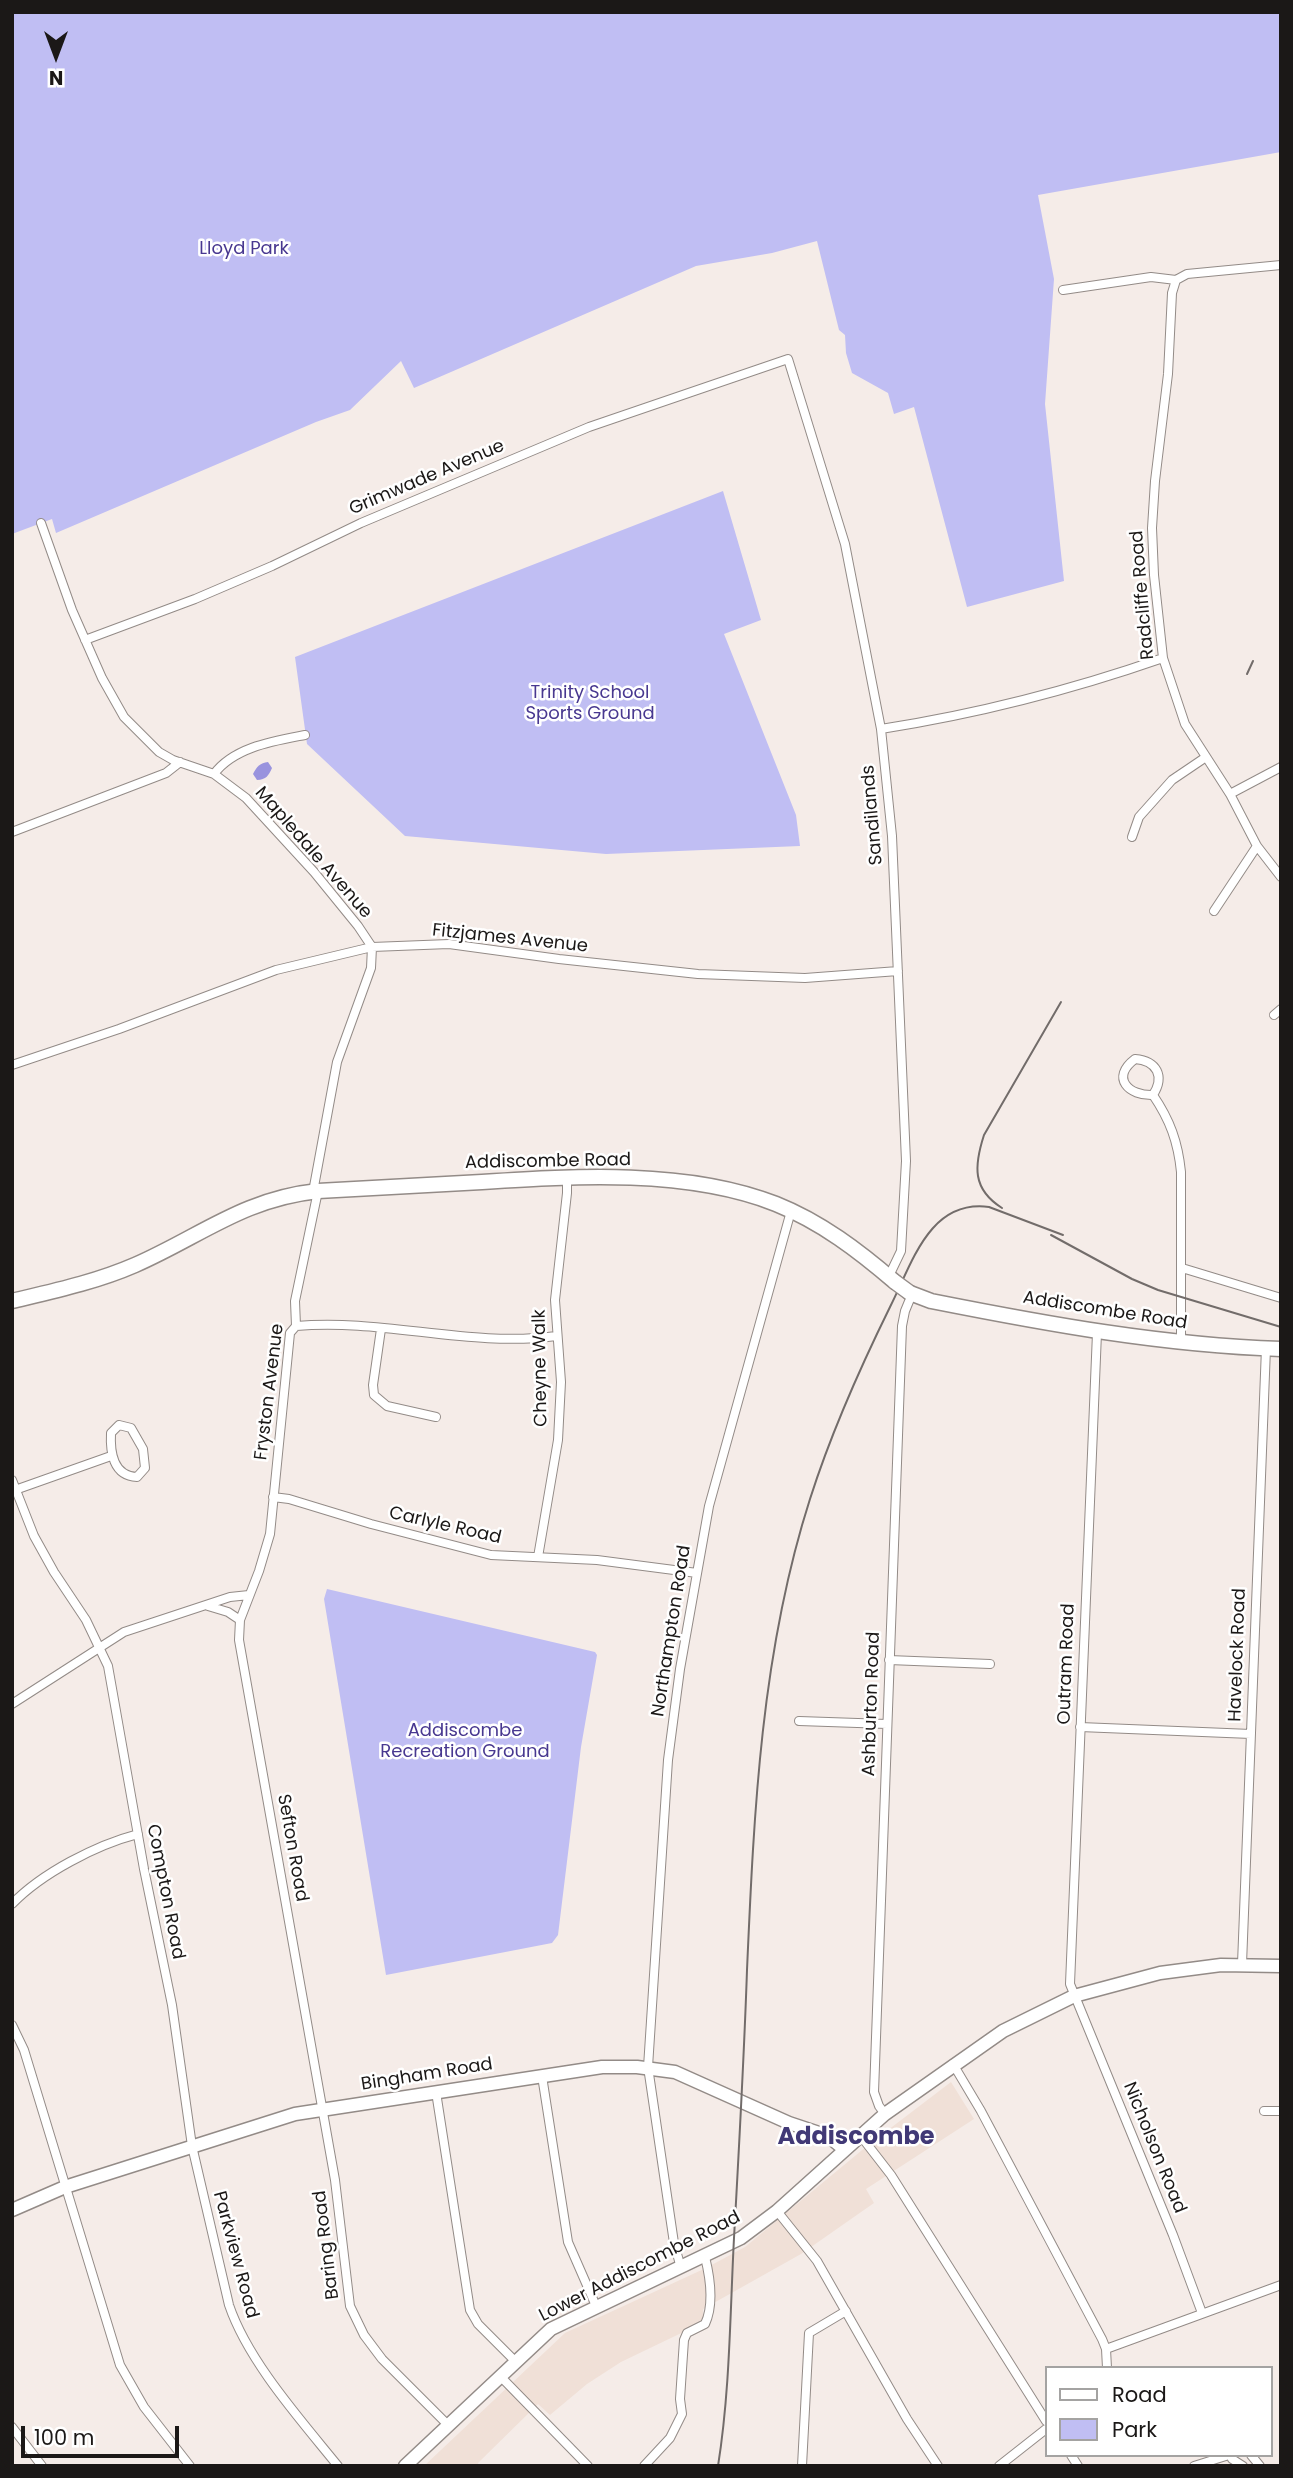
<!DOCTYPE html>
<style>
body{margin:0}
#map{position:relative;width:1293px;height:2478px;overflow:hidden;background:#f5ece8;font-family:Poppins,sans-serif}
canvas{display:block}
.frame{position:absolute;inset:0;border:14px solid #1b1817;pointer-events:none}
.legend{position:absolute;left:1045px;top:2366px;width:228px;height:91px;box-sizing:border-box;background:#fff;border:2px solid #a4a3a2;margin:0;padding:9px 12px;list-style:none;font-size:21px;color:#1b1817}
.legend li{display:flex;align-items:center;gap:14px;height:35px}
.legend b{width:35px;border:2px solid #a4a3a2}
.north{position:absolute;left:21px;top:21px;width:70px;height:70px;-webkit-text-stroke:5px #fff;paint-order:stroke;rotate:180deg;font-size:19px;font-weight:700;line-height:28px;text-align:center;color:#1b1817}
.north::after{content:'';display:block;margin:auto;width:24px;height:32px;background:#1b1817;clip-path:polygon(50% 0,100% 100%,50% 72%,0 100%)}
.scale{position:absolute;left:21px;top:2426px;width:158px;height:32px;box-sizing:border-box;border:4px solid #1b1817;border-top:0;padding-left:9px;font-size:21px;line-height:24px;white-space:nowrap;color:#1b1817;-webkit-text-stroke:5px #fff;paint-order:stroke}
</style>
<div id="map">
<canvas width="1293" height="2478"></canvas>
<div class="frame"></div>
<ul class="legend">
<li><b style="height:9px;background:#fff"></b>Road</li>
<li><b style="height:19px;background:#c0bef3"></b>Park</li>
</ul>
<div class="north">N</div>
<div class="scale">100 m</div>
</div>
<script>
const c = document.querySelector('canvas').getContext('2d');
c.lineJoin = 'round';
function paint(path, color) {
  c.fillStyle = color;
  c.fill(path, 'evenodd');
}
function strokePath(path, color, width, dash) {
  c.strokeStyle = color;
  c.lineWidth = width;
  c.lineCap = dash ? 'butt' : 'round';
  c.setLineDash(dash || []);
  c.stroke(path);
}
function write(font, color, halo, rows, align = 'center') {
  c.font = font + ' Poppins,sans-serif';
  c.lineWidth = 5;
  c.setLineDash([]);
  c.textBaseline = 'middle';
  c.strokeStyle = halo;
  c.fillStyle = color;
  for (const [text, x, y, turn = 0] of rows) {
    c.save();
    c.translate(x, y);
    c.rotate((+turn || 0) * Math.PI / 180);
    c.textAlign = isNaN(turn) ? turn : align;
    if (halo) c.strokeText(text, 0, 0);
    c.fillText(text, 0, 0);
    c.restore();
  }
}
const built = new Path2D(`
 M951 2082 974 2119 866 2189 874 2203 801 2254 703 2309V2317L698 2325 621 2362 587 2384 550 2415 538 2404 478 2463 479 2466H424L565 2333 706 2268 745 2247 867 2146Z`);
const green = new Path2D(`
 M12 12H1281V152L1038 195 1054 279 1045 404 1064 581 967 607 914 407 894 414 888 393 852 373 846 353 845 335 839 330 817 241 772 253 696 266 414 388 401 361 350 410 316 422 56 533 52 519 12 534Z
 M723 491 761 620 724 634 796 815 800 846 606 854 405 836 307 744 295 657Z
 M327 1589 595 1652 597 1655 581 1747 558 1935 552 1943 386 1975 324 1599Z`);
const water = new Path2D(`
 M268 762 272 768C269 775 266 780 257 780L253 774C257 766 260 763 268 762Z`);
const street = new Path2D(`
 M1176 280 1172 293 1168 374 1155 481 1152 528 1154 575 1163 658 1185 724 1230 794 1257 846 1281 877
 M1063 290 1151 277 1176 280 1187 274 1281 265
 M41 523 72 610 102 678 124 717 159 752 173 760 214 774 246 798 314 872 358 926 372 947 371 968 337 1062 313 1192
 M85 640 195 599 272 566 361 523 589 427 788 359 845 544 881 729 892 836 906 1161 901 1251 889 1276
 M881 729C977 714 1071 690 1163 658
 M214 774C234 747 274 741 305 735
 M1230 794 1281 767
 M12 832 166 773 180 762
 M1132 837 1139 817 1172 780 1206 757
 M1214 911 1257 846
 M1274 1015 1281 1009
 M12 1065 119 1029 276 970 372 947 449 944 559 959 698 974 805 978 898 971
 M1153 1095C1165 1076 1157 1061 1135 1059 1110 1078 1129 1096 1153 1095 1170 1120 1178 1142 1181 1172V1343
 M1182 1268 1281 1298
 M296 1326 290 1333 270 1534 259 1571 240 1620 239 1640 335 2180 350 2306 364 2335 382 2359 449 2426
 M296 1326C383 1318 470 1348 556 1336
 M296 1326 295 1301 318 1191
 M381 1329 373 1385 374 1395 387 1406 436 1417
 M1097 1333 1070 1984 1173 2235 1202 2313
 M119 1425 131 1428 143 1449 145 1468 137 1477C113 1476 110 1452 111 1433Z
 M12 1480 34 1536 54 1572 86 1620 108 1666 144 1869 172 2005 192 2146 229 2305C248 2361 300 2419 338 2466
 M15 1490 111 1456
 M273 1497 289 1499 371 1524 491 1555 597 1560 697 1573
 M538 1557 558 1440 561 1382 555 1300 567 1193V1177
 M208 1606 228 1612 240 1620
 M889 1660 990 1664
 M12 1704 124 1632 230 1597 249 1595
 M799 1721 887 1724
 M1080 1727 1251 1734
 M12 1904C42 1873 96 1845 138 1834
 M1242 1964 1266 1348
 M12 2025 24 2050 120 2365 144 2407 190 2466
 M953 2064 981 2111 1102 2339 1106 2349 1107 2368
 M542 2076 568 2242 596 2306
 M436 2092 470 2310 478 2324 515 2361
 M1264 2111H1281
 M885 2114 879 2106 874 2092 902 1326 905 1311 912 1294
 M860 2135 891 2175 1046 2421
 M777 2211 817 2261 907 2419 938 2466
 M681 2268 674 2243 648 2067 668 1760 680 1669 709 1506 791 1211
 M1106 2349 1281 2285
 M500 2376 588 2466
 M12 2427 42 2466
 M1071 2455 1078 2466
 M1231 2455 1232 2459 1243 2466
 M1251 2455 1260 2466
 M644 2466 670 2438 682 2414 680 2399 684 2340 687 2333 705 2324C714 2305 710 2277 705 2257
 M802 2466 809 2333 846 2311
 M999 2466 1046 2429
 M1194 2466 1229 2455`);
const secondary = new Path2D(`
 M12 2210 65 2187 295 2114 602 2067H637L675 2072 789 2123 828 2136 844 2149`);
const primary = new Path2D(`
 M405 2466 551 2329 741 2238 777 2211 885 2114 1003 2031 1074 1996 1160 1973 1221 1965 1281 1966`);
const highway = new Path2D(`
 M910 1293 931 1301C1047 1324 1162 1345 1281 1349
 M12 1301C54 1291 96 1282 135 1265 201 1236 243 1199 318 1191 372 1188 427 1185 482 1182 576 1176 687 1169 776 1204 821 1222 859 1251 895 1282`);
const tram = new Path2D(`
 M1247 674 1253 661
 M1002 1208C972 1189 974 1166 984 1135L1061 1002
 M1051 1235 1132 1279 1158 1290 1281 1327
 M718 2466C730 2391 730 2314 734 2238 739 2149 744 2060 747 1970 754 1811 761 1652 810 1499 831 1433 859 1370 890 1307 912 1264 929 1199 989 1207L1063 1235`);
const highwayBridge = new Path2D(`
 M895 1282 910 1293`);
const parkNames = [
 ["Lloyd Park",244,249],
 ["Trinity School",590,693],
 ["Sports Ground",590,714],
 ["Addiscombe",465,1731],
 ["Recreation Ground",465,1752]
];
const streetNames = [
 ["Grimwade Avenue",427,478,-23],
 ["Radcliffe Road",1143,595,-95],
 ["Sandilands",873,815,-95],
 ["Mapledale Avenue",313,853,49],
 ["Fitzjames Avenue",510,939,6],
 ["Addiscombe Road",548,1162,-1],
 ["Addiscombe Road",1105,1311,9],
 ["Cheyne Walk",541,1368,-91],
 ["Fryston Avenue",270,1392,-83],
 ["Carlyle Road",445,1526,13],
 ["Northampton Road",672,1631,-81],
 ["Havelock Road",1238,1655,-88],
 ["Outram Road",1067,1664,-88],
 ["Ashburton Road",872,1704,-88],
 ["Sefton Road",292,1848,80],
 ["Compton Road",165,1892,79],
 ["Bingham Road",427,2075,-9],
 ["Nicholson Road",1154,2148,68],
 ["Baring Road",327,2245,-97],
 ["Parkview Road",235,2255,75],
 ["Lower Addiscombe Road",640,2267,-27]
];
const districtNames = [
 ["Addiscombe",856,2138]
];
paint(built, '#f0e0d7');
paint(green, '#c0bef3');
paint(water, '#9993de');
strokePath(street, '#938b87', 10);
strokePath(secondary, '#938b87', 15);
strokePath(primary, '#938b87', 15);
strokePath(highway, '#938b87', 17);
strokePath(street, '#fff', 8);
strokePath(secondary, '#fff', 12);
strokePath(primary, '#fff', 12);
strokePath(highway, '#fff', 14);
strokePath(tram, '#726c6a', 2);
strokePath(highwayBridge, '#938b87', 17, []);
strokePath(highwayBridge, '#fff', 14);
write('18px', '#483890', '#fff', parkNames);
write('18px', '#1b1817', '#fff', streetNames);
write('bold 24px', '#413976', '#fff', districtNames);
</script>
